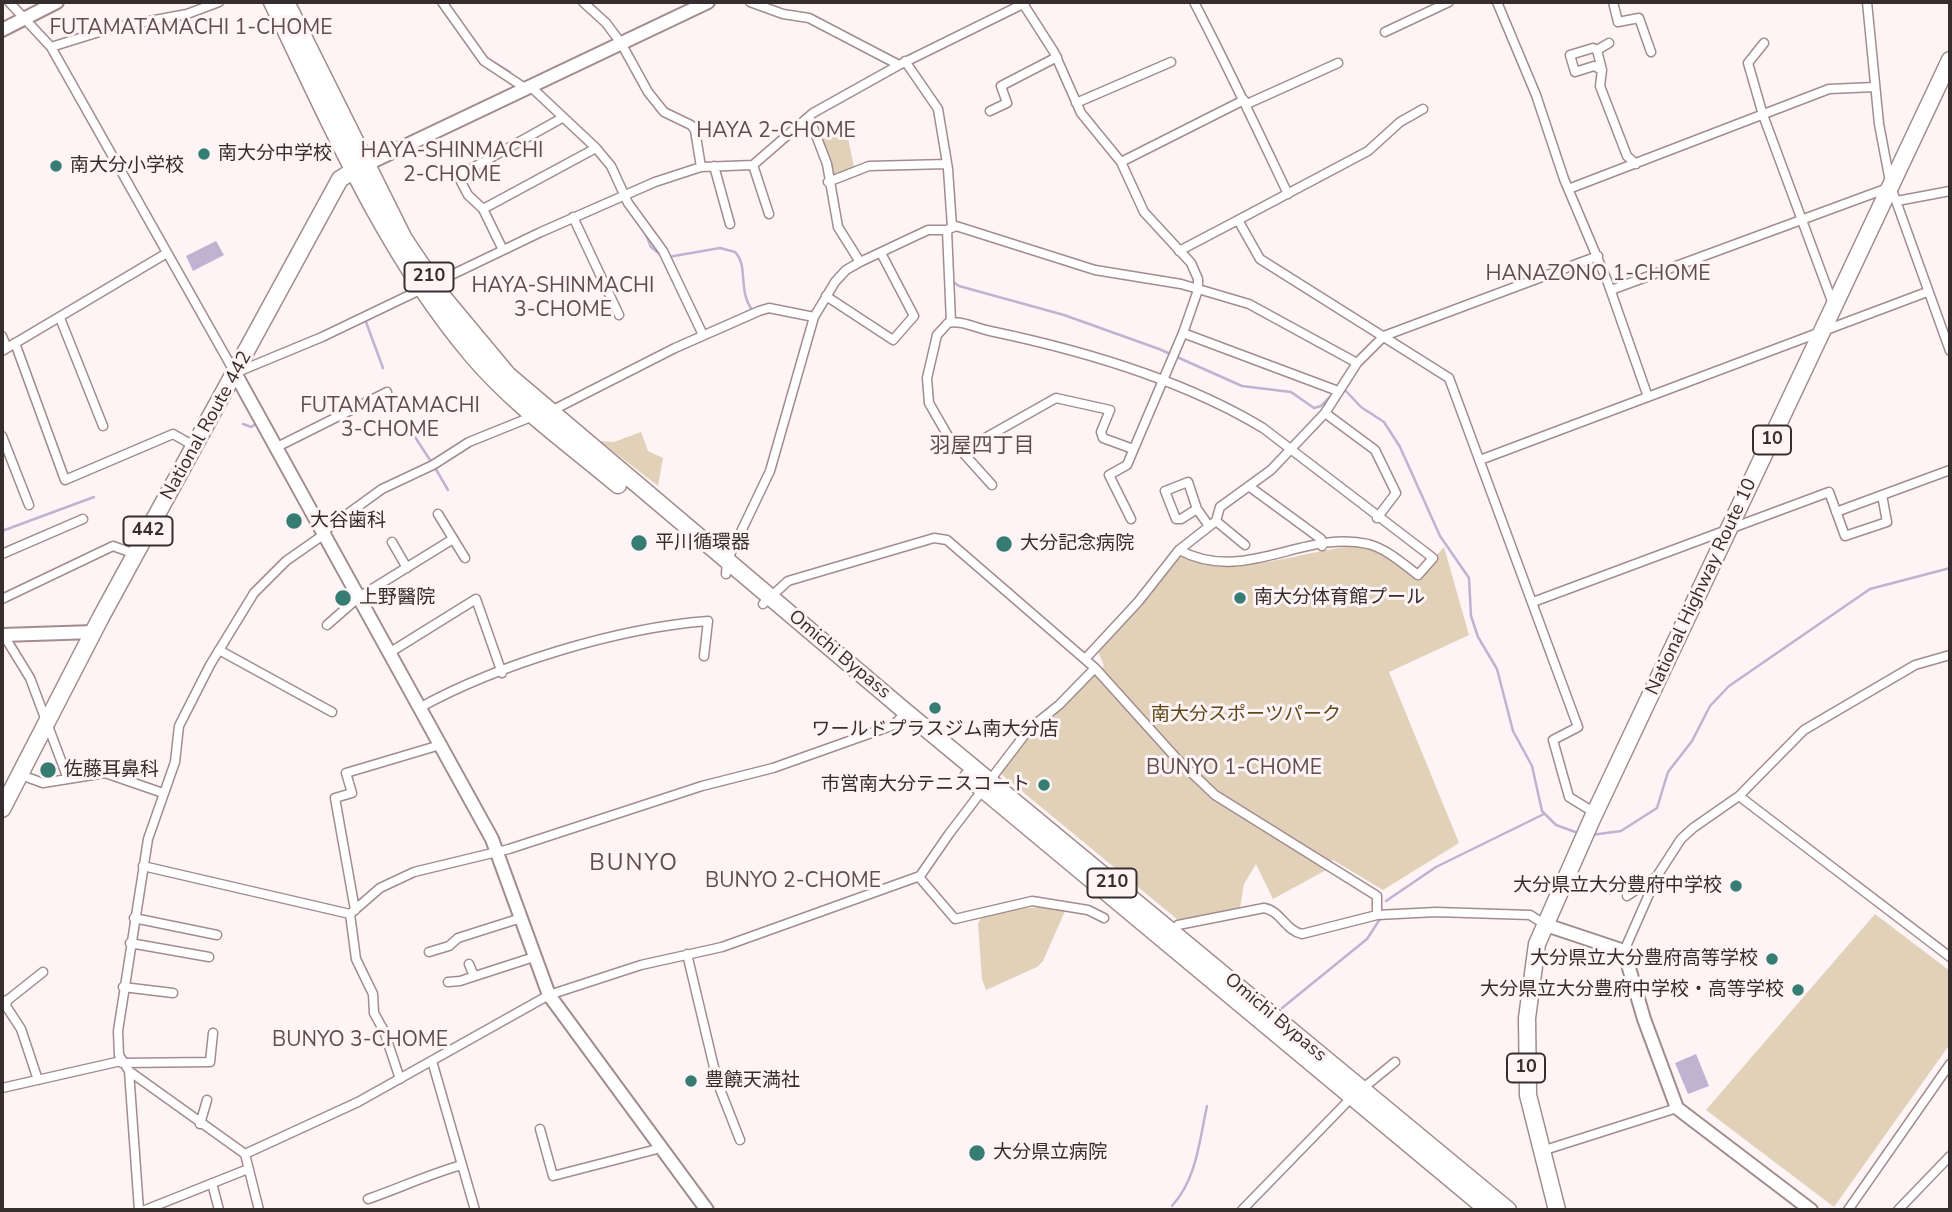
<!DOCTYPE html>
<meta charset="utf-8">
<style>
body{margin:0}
#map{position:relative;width:1952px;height:1212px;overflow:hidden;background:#fef4f5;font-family:"Nunito Sans",sans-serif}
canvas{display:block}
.frame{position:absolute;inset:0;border:4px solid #362d2e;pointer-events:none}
</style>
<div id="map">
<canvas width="1952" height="1212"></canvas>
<div class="frame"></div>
</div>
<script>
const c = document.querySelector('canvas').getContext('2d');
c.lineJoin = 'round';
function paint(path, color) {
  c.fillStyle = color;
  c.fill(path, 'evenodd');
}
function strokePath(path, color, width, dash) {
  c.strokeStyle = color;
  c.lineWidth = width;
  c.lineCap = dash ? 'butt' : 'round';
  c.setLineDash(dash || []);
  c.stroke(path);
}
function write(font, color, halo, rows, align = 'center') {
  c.font = font + ' "Nunito Sans","Noto Sans JP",sans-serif';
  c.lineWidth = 6;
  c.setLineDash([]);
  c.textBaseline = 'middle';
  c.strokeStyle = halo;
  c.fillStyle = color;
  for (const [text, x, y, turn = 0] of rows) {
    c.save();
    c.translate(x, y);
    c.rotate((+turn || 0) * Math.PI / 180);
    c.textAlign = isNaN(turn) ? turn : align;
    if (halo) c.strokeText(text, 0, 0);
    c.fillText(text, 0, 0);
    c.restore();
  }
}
const green = new Path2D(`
 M847 133 854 167 831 179 822 139Z
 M641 432 648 451 663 458 658 486 600 441 614 442Z
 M1352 546C1379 547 1396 561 1418 577L1444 547 1469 635 1389 672 1459 843 1383 890 1333 860 1326 870 1273 899 1256 864 1244 884 1240 908 1178 920 1001 774 1032 732 1062 708 1104 666 1098 651 1144 602 1179 556C1227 580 1300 552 1352 546Z
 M1046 907 1065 911 1043 961 1037 967 986 990 982 979 978 924 982 916 1011 909Z
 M1875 914 1950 971V1044L1834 1207 1706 1110Z`);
const water = new Path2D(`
 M216 241 224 255 193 271 186 256Z
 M1696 1054 1709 1086 1688 1094 1675 1063Z`);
const stream = new Path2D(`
 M487 58 510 72
 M644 230 651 247 661 255
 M668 257 720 248 735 252C749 266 737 291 753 311
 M952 281 959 286 1064 315 1159 349 1242 386 1291 392 1314 408 1321 406 1335 392
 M758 314 775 312
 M366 322 383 368
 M1344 389 1361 407 1384 422 1400 447 1440 536 1469 578 1471 616 1478 637 1497 669 1513 731 1532 766 1542 811 1556 825 1578 833
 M243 424 251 427 256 424
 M413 434 432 463
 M434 466 448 490
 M2 531 94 497
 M1591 835 1621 831 1657 808 1668 772 1692 741 1710 706 1729 686 1870 589 1950 568
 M1386 901 1436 867 1544 814
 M1282 1008 1367 939 1380 919
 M1172 1206C1197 1178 1199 1142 1207 1106`);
const street = new Path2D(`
 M9 2 51 47 235 373 322 337 541 232 655 182 701 167 753 165 813 113 899 65
 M442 2 484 61 525 88
 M583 2 606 23 621 43 648 92 664 112 691 125 695 130 701 167
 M750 2 783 14 809 18 899 65 1025 3
 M1022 2 1054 52 1081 113 1121 162 1144 212 1191 263 1198 279V290L1183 333 1127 465 1109 475 1131 519
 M1194 2C1227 65 1257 129 1288 194
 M1497 2 1536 95 1564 179 1608 283 1648 397
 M1613 2 1618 22 1639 18 1651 52
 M1867 2 1879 124 1891 187 1950 351
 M1385 32 1449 2
 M1764 43 1748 63 1763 115 1833 304
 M51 47 112 28 187 14 219 2
 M1597 50 1609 43
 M905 61 938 109 948 169 952 227
 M1602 70 1594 66 1575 72 1570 55 1593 48 1597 50 1602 70 1600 86 1627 156 1636 164
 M530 86 596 148 611 166 628 203 663 251 703 335
 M1076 103 1171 62
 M1247 104 1338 63
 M990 111 1007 103 1001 86 1057 57
 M1121 162 1244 100
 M753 165 769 214
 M714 166 730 224
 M828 182 869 166 947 164
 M1571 188 1829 89 1875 87
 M1897 201 1950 191
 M483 209 596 148
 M573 217 619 315
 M1238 220 1368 151 1400 122 1423 109
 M503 250 483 209 468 195 458 176 562 118
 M1179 251 1238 220 1260 259 1449 378 1578 727 1553 740 1569 797 1595 813
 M860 262 928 230H947
 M1611 290 1888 188
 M826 296 893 340 914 316 881 253
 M60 318 103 426
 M951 322 947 230 956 226 1095 270 1181 284 1249 304 1357 363
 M1183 333 1338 391
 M2 336 7 348
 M15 343 65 480 173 434 194 446
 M2 351 167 253
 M551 411 675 348 759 311 769 308 814 317
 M1325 413 1375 450 1396 493 1377 518
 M2 436 29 505
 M277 447 387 392
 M962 451 1056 398 1110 410 1101 432 1103 438 1133 449
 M1480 460 1927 292
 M992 485 948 436 929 403 927 378 937 335 948 323C961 320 976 328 990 331 1081 350 1182 379 1263 428L1433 558 1418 575C1402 563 1387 549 1368 544 1304 529 1245 585 1179 550L1138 602 1086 658
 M1250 487 1321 539 1322 546
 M1197 509 1188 482 1165 491 1176 519H1181L1197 509 1209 526
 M1836 512 1950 470
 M438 514 465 558
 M1216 521 1245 545
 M324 531 382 489 433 465 469 442 526 419 532 411
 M392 542 407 568
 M1179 550 1216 521 1220 507 1271 470 1325 413 1357 363 1384 336 1598 256
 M2 554 83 519
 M726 574 727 561 770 471 814 317 835 282 846 270 860 262 838 227 827 164 809 117
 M2 599 113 546 135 554
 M1533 602 1829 492 1845 536 1887 522 1882 495
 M327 625 359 597 453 539
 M3 634 30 678 68 779
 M219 650 332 712
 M389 653 476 599 502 673
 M1095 668 1177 759 1215 795 1377 896V915
 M419 708C499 664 617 628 708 621L704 656
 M21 775 43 783 105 773 163 793
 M1739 796 1950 957
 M143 866 350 914
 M919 877 955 919 1032 901 1088 910 1104 918
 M1627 896 1656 877
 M355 910 335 798 352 793 346 773 440 745
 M134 918 217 935
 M1172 932 1178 925 1264 908C1281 911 1285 930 1302 934L1377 915 1436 912 1530 915 1546 925
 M130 943 209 957
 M1624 951 1657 876 1681 839 1693 828 1739 796 1804 730 1915 665 1950 655
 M429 952 449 946 458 938 521 918
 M687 954 718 1084 740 1140
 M469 964 474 976
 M448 982 460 981 534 957
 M123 987 173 993
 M7 1000 6 1006 21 1029 38 1080
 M4 1003 43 972
 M432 1061 475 1210
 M122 1063 210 1062 213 1033
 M129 1071 139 1210
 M400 1079 384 1031 374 1013 373 994 356 959 350 914 380 888 414 872 509 849 702 786 773 768 894 725 906 712
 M2 1088 121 1061
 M1362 1089 1395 1062
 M200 1124 207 1100
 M540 1129 553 1176 661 1148
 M1548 1149 1677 1108
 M245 1154 358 1102 549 995 641 965 722 947 920 876 949 834 1029 729 1059 705 1095 668 947 540 934 538 788 581 763 604
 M212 1183 219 1210
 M368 1199C400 1188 429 1174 462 1165
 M145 1210 248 1169
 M259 1210 245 1154 129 1071 119 1055 118 1031 148 839 175 762 179 726 210 665 254 593 286 561 326 533
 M1242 1210 1352 1097
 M1848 1210 1950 1064
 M1898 1210 1950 1156`);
const secondary = new Path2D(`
 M2 30 57 2
 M365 165 708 2
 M235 373 492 839 549 995 707 1210
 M2 635 94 632
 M1546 925 1624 951 1644 1019 1677 1108 1811 1210`);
const highway = new Path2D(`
 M272 2C331 124 383 249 471 354 513 404 568 443 618 485
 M286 2 404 239 443 297 508 375 906 712 1508 1210
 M968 777 1488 1210
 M2 809 101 617 340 179 361 166
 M1557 1210 1528 1095 1527 1018 1537 944 1592 819 1950 60`);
const markers = [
 [204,154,7,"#357c73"],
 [56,166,7,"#357c73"],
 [294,521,9,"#357c73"],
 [639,543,9,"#357c73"],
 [1004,544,9,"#357c73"],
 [343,598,9,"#357c73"],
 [1240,598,7,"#357c73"],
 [935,708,7,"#357c73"],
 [48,770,9,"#357c73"],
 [1044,785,7,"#357c73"],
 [1736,886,7,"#357c73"],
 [1772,959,7,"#357c73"],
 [1798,990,7,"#357c73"],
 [691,1081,7,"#357c73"],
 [977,1153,9,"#357c73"]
];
const shields = [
 [429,277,49],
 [1772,440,38],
 [148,531,49],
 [1112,883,49],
 [1526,1068,38]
];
const shieldNames = [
 ["210",429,277],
 ["10",1772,440],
 ["442",148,531],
 ["210",1112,883],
 ["10",1526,1068]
];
const poiNames = [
 ["南大分中学校",218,154],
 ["南大分小学校",70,166],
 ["大谷歯科",310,521],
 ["平川循環器",655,543],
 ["大分記念病院",1020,544],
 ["上野醫院",359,598],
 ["南大分体育館プール",1254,598],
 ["ワールドプラスジム南大分店",935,730,"center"],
 ["佐藤耳鼻科",64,770],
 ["市営南大分テニスコート",1030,785,"right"],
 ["大分県立大分豊府中学校",1722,886,"right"],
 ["大分県立大分豊府高等学校",1758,959,"right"],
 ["大分県立大分豊府中学校・高等学校",1784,990,"right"],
 ["豊饒天満社",705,1081],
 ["大分県立病院",993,1153]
];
const streetNames = [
 ["National Route 442",207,426,-61],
 ["National Highway Route 10",1702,587,-65],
 ["Omichi Bypass",839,655,40],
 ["Omichi Bypass",1275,1018,40]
];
const parkNames = [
 ["南大分スポーツパーク",1246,715]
];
const neighbourhoodNames = [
 ["FUTAMATAMACHI 1-CHOME",191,29],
 ["HAYA 2-CHOME",776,132],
 ["HAYA-SHINMACHI",452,152],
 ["2-CHOME",452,176],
 ["HANAZONO 1-CHOME",1598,275],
 ["HAYA-SHINMACHI",563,287],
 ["3-CHOME",563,311],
 ["FUTAMATAMACHI",390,407],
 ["3-CHOME",390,431],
 ["羽屋四丁目",982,447],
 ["BUNYO 1-CHOME",1234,769],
 ["BUNYO 2-CHOME",793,882],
 ["BUNYO 3-CHOME",360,1041]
];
const quarterNames = [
 ["BUNYO",634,864]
];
paint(green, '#e0d1b8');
paint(water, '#beb3d0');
strokePath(stream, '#beb3d0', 2.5);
strokePath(street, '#a28c8e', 11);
strokePath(secondary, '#a28c8e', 16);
strokePath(highway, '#a28c8e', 19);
strokePath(street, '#fff', 8);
strokePath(secondary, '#fff', 12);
strokePath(highway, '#fff', 16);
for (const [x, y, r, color] of markers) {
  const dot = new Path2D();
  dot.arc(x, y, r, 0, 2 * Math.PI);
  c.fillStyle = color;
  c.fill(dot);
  strokePath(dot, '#fef4f5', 2.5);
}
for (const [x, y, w] of shields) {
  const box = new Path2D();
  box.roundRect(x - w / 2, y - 14.5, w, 29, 5);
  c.fillStyle = '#fef4f5';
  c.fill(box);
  strokePath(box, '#362d2e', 2);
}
write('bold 18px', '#362d2e', null, shieldNames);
write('19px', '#362d2e', '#fef4f5', poiNames, 'left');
write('19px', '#362d2e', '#fef4f5', streetNames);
write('19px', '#5f4717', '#fef4f5', parkNames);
write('21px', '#614d4f', '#fef4f5', neighbourhoodNames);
c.letterSpacing = '2px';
write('23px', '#614d4f', '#fef4f5', quarterNames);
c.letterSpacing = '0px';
</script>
